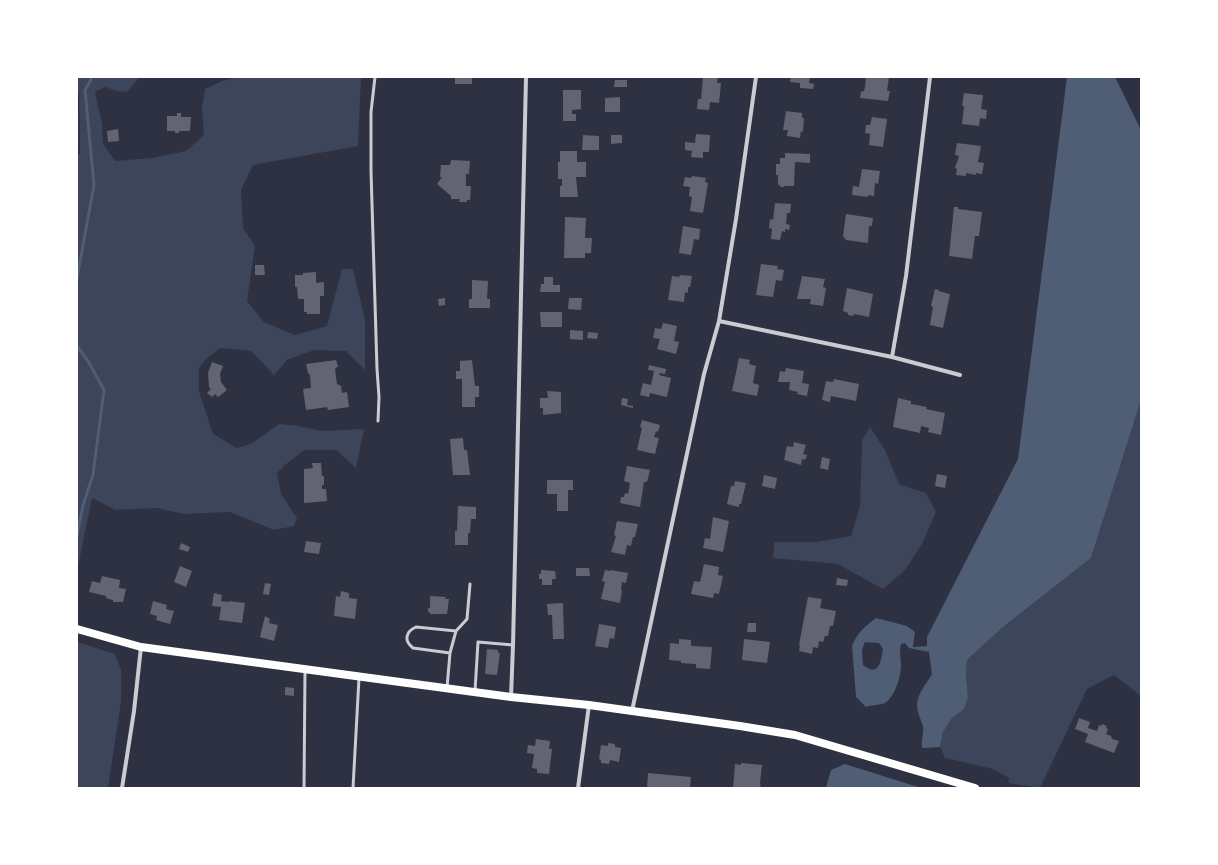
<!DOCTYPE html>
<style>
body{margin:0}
#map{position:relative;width:1218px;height:865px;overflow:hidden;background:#2d3142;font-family:Roboto,sans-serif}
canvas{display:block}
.frame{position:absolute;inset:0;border:78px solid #fff;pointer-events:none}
</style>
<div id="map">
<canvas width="1218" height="865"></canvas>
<div class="frame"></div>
</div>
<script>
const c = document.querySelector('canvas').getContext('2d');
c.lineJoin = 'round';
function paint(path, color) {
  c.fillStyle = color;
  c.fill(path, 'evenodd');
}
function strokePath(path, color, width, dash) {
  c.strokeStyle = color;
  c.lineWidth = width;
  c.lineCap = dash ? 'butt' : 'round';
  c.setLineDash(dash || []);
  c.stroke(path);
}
const green = new Path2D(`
 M77 77H140L127 92 117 91 105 87 95 92 102 124 103 144 115 161 152 158 186 151 204 135 202 109 205 89 222 81 240 77H361L358 146 253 165 241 190 243 228 255 246 247 301 264 322 295 335 327 326 342 269H353L365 320V370L346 351 314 350 287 360 274 375 251 351 220 348 205 360 199 368V391L213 434 237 448 251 444 279 424 298 426 323 431 364 429 356 468 336 450H304L285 465 277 473 281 494 297 518 294 526 274 530 230 512 184 514 156 508 115 510 92 498 77 571V155L80 154 79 91H77Z
 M1141 400V696L1114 675 1087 689 1040 788 1008 783 1009 778 993 769 945 758 940 747 943 732 951 718 964 709 968 698 966 674 967 660 1003 627 1091 558Z
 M870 427 885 450 899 484 926 493 936 512 922 544 905 570 883 589 838 564 773 558 774 542H816L851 536 860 506 862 440Z
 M77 642 115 654 121 670V702L108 788H77Z`);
const water = new Path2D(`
 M1067 77H1115L1141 130V400L1091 558 1003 627 967 660 966 674 968 698 964 709 951 719 943 732 940 747 922 748C921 741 924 733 923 726 921 719 917 713 917 705 917 694 927 683 932 674L929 652 909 648 905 643 901 644C899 652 901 658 901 666 901 676 895 697 885 703 880 705 872 705 866 707L856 697 852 646C857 633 865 626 876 618L907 626 915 632 913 647 927 646V637L1018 459ZM865 642 879 643 883 649C881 661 879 678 863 665L862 650Z
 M845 764 918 787 921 788H826L831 770Z`);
const stream = new Path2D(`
 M77 278 94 185 85 90 91 80 90 77
 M77 346 88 361 104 390 93 475 83 505 77 536`);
const building = new Path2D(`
 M455 77H472V84H455Z
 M703 77H718L717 83H721L719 103 710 102 709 110 697 109 698 99H701Z
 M791 77H810L809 83 814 84 813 89 800 88V83L790 82Z
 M866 77H889L887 91H890L888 101 860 98 861 92 864 91 865 87Z
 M615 80H627V87H614Z
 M563 90H581V109L572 110V114H576V121H563Z
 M964 93 983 95 981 109 987 110 986 119 980 118 979 126 962 124 964 106H962Z
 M620 97V112H605V98Z
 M786 111 802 113V118H804L803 132 801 131 800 138 787 136 788 130H783Z
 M177 113H181V117H191L190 131H179V133H175V131H167V116H177Z
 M872 117 887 119 883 147 869 145 870 134 865 133 866 125H870Z
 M118 129 119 141 108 142 107 131Z
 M696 134 710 135 709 152H703V158L691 157 692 151 685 150V142L695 143Z
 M583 135 599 136V150H582Z
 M611 135H622V143L611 144Z
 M957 143 981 146 978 162 984 163 982 174 976 173V175L966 173V176L956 175 957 169 955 168 959 156 955 155Z
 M560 151H577V162H586V177H576L578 197H560V186H562V179H558V162H560Z
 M785 153 810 154V163L795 162 794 186H784V187H780V185H778V175H776V164H780V158H785Z
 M451 160 470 161 469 174H466V186H471L470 200H467V202H459L460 199H451V196L437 184 442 177H440L441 165H450Z
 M862 169 880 171 878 184 875 183 874 196 868 195V197L852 195 853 186 859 187Z
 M692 176 706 178 705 182 708 183 703 213 690 211 692 197 689 196 690 187 683 186 685 177 691 178Z
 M775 203 791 204 790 213H787L786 224 790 225 789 230 785 229V232L782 231 780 240 771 239 772 229 769 228 770 219 773 220Z
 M954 207H958V209L982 212 979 236H975L972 259 949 256Z
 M846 214 873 218 872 226H869L868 243 846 240 843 236Z
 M565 217 586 218 585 238H592L591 253H585V258H564Z
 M683 226 700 229 699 240 694 239 691 255 679 253Z
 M761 264 778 266 777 269 784 270 782 281 776 280 773 297 756 295Z
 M255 265H264L265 275H255Z
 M316 272V283L324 282V296H320V314H307V312H304V299H298L297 287H295V275H303V273Z
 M680 275 692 276 690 287H688V293L685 292 684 302 668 300 672 276 679 277Z
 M802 276 825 279 823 287 826 288 823 306 810 304 811 299H797Z
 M544 277H553V285H560V292H540L541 284H544Z
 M472 280 488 281 487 299H490V308H469V299H472Z
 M847 288 873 294 869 317 854 314 853 316 848 315V313L843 311Z
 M935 289 939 290 938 291 950 294 943 328 930 325 933 307 931 306Z
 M445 298V305L439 306 438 299Z
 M569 298H582L581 310 568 309Z
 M540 312H562V327H541Z
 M663 323 677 326 674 341 679 342 676 354 657 349 660 339 653 338 655 328 661 329Z
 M570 330 583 331V340L570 339Z
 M588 332 598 333 597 339 587 338Z
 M739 358 750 360 749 364 756 366 753 383 759 385 757 396 732 391Z
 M336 360 338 366 335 369 337 384 341 386 342 393 347 392 349 407 328 410 327 407 306 410 303 389 311 388 310 375 308 373 306 364Z
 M472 360 475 386H479V397H475V407H462V379H456V371H460V361Z
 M212 362 223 366 220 374 221 382 227 390 218 397 215 394 212 397 207 393 211 389 209 387 208 373Z
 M649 365 666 369 665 374 660 373 659 375 671 378 667 397 650 393 649 397 640 395 643 383 651 385 654 371 648 370Z
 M786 368 804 371 802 383 809 384 807 396 797 394 798 392 789 390 790 382H778L780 371 785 372Z
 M834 379 859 384 856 401 831 396 830 402 822 400 826 381 833 382Z
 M547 391 561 392V413L543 415V408H540V398H548Z
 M622 398 628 399 627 405 633 406V408L621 405Z
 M898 398 911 401V404L927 407 926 409 945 413 941 435 928 432 929 428 921 426 920 433 893 427Z
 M642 420 660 425 658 432 656 431 654 437 659 438 655 454 637 450 642 428 640 427Z
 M463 438 464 450H467L470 475H453L450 439Z
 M794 442 806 445 803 454 807 455 805 460 802 459 801 465 784 460 787 446 793 447Z
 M822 457 830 459 828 470 820 468Z
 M312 463H321L322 476H324V485H322V489H326L327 501 304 503V469L313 468Z
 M627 466 650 470 647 482H644L640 507 620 503 621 497H624L625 493 628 494 630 483 624 481Z
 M937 474 947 476 945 488 935 486Z
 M764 475 777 478 775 489 762 486Z
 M547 480H573V490H568V511H557V494H547Z
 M735 481 746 483 741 504H739V507L727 504 731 486H734Z
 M458 506 476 507V519H471L470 533H468V545H455V531H457Z
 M713 517 729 521 723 552 703 548 705 538 710 539Z
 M617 521 638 524 635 537H633L631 546 627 545 625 555 611 552 616 536 614 535Z
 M306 541 321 543 319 554 304 552Z
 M181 543 190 547 188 552 179 549Z
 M704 564 719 567 718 575 723 576 719 594 714 593 713 598 691 594 694 581 700 582Z
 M180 566 192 571 186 587 174 582Z
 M576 568H589L590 576H576Z
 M541 570 555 571 556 579H552V585H542V579H539V574H541Z
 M605 570 610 571V570L628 573 626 583 622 582 621 590 622 591 620 603 601 599 605 582 602 581Z
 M102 576 120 580 119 588 126 589 123 602H113V600L106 598V596L89 592 92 581 100 583Z
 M837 578 848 580 847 586 836 585Z
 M265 583 271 584 269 595 263 594Z
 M341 591 349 593V598L357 599 355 619 334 616 336 596 340 597Z
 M214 593 222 595 221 601 229 602V601L245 603 242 623 219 620 221 607 212 606Z
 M430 596 446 597 445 599H449L447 614H430V612H428V608H430Z
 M808 597 822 599 820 608 836 611 833 626H830L828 636H825L823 642 819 641 818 648 813 647 812 654 799 651 800 645H799Z
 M153 601 167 605 166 609 174 611 170 624 156 620 157 616 150 614Z
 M563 603 564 639H553L552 615H548L547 604Z
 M265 616 270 619 269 623 278 625 274 641 260 637Z
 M748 623H756V632H747Z
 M599 624 616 627 614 639 610 638 608 648 595 646Z
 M679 639 691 640V646L712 647 710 669 696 668V664L681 663V661L669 660 670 643 679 644Z
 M744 639 770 642 767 663 742 660Z
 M487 649 498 650V653H500L497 675 485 674Z
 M285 687 294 688V696L285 695Z
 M1079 718 1090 722 1088 728 1097 731 1099 725 1101 726 1102 724 1107 726 1106 728 1108 729 1106 734 1111 736 1112 739 1119 741 1114 753 1085 742 1088 734 1075 729Z
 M536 739 550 741 549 749H552L549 774 537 773V769L532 768 534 754 527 753 528 745 535 746Z
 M608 743 615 744V747L621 748 619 762 610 760 609 764 601 763V760L599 759 601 745 608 746Z
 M741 763 762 765 760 783 761 788H733L735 764 741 765Z
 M648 773 691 777 690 788H647Z`);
const service = new Path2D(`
 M375 77 371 112V171L377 369 379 397 378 421
 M450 653 413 648C404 641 405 632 416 627L456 631
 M447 688 450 653 456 631 467 619 470 584
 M475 691 478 642 513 645
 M304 788 305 671
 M353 788 359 678`);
const minor = new Path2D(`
 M719 321 892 357 960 375
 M892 357 906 276 930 77
 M511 697 513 645 526 77
 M632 711 704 374 719 321 736 219 756 77
 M122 788 134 711 141 647
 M578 788 589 705`);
const secondary = new Path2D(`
 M77 629 141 647 511 697 589 705 740 726 795 735 975 788`);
paint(green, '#3c4559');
paint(water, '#4f5d75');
strokePath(stream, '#4f5d75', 3);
paint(building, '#626471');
strokePath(service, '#caccd0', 3);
strokePath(minor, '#caccd0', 4);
strokePath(secondary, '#fff', 8);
</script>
